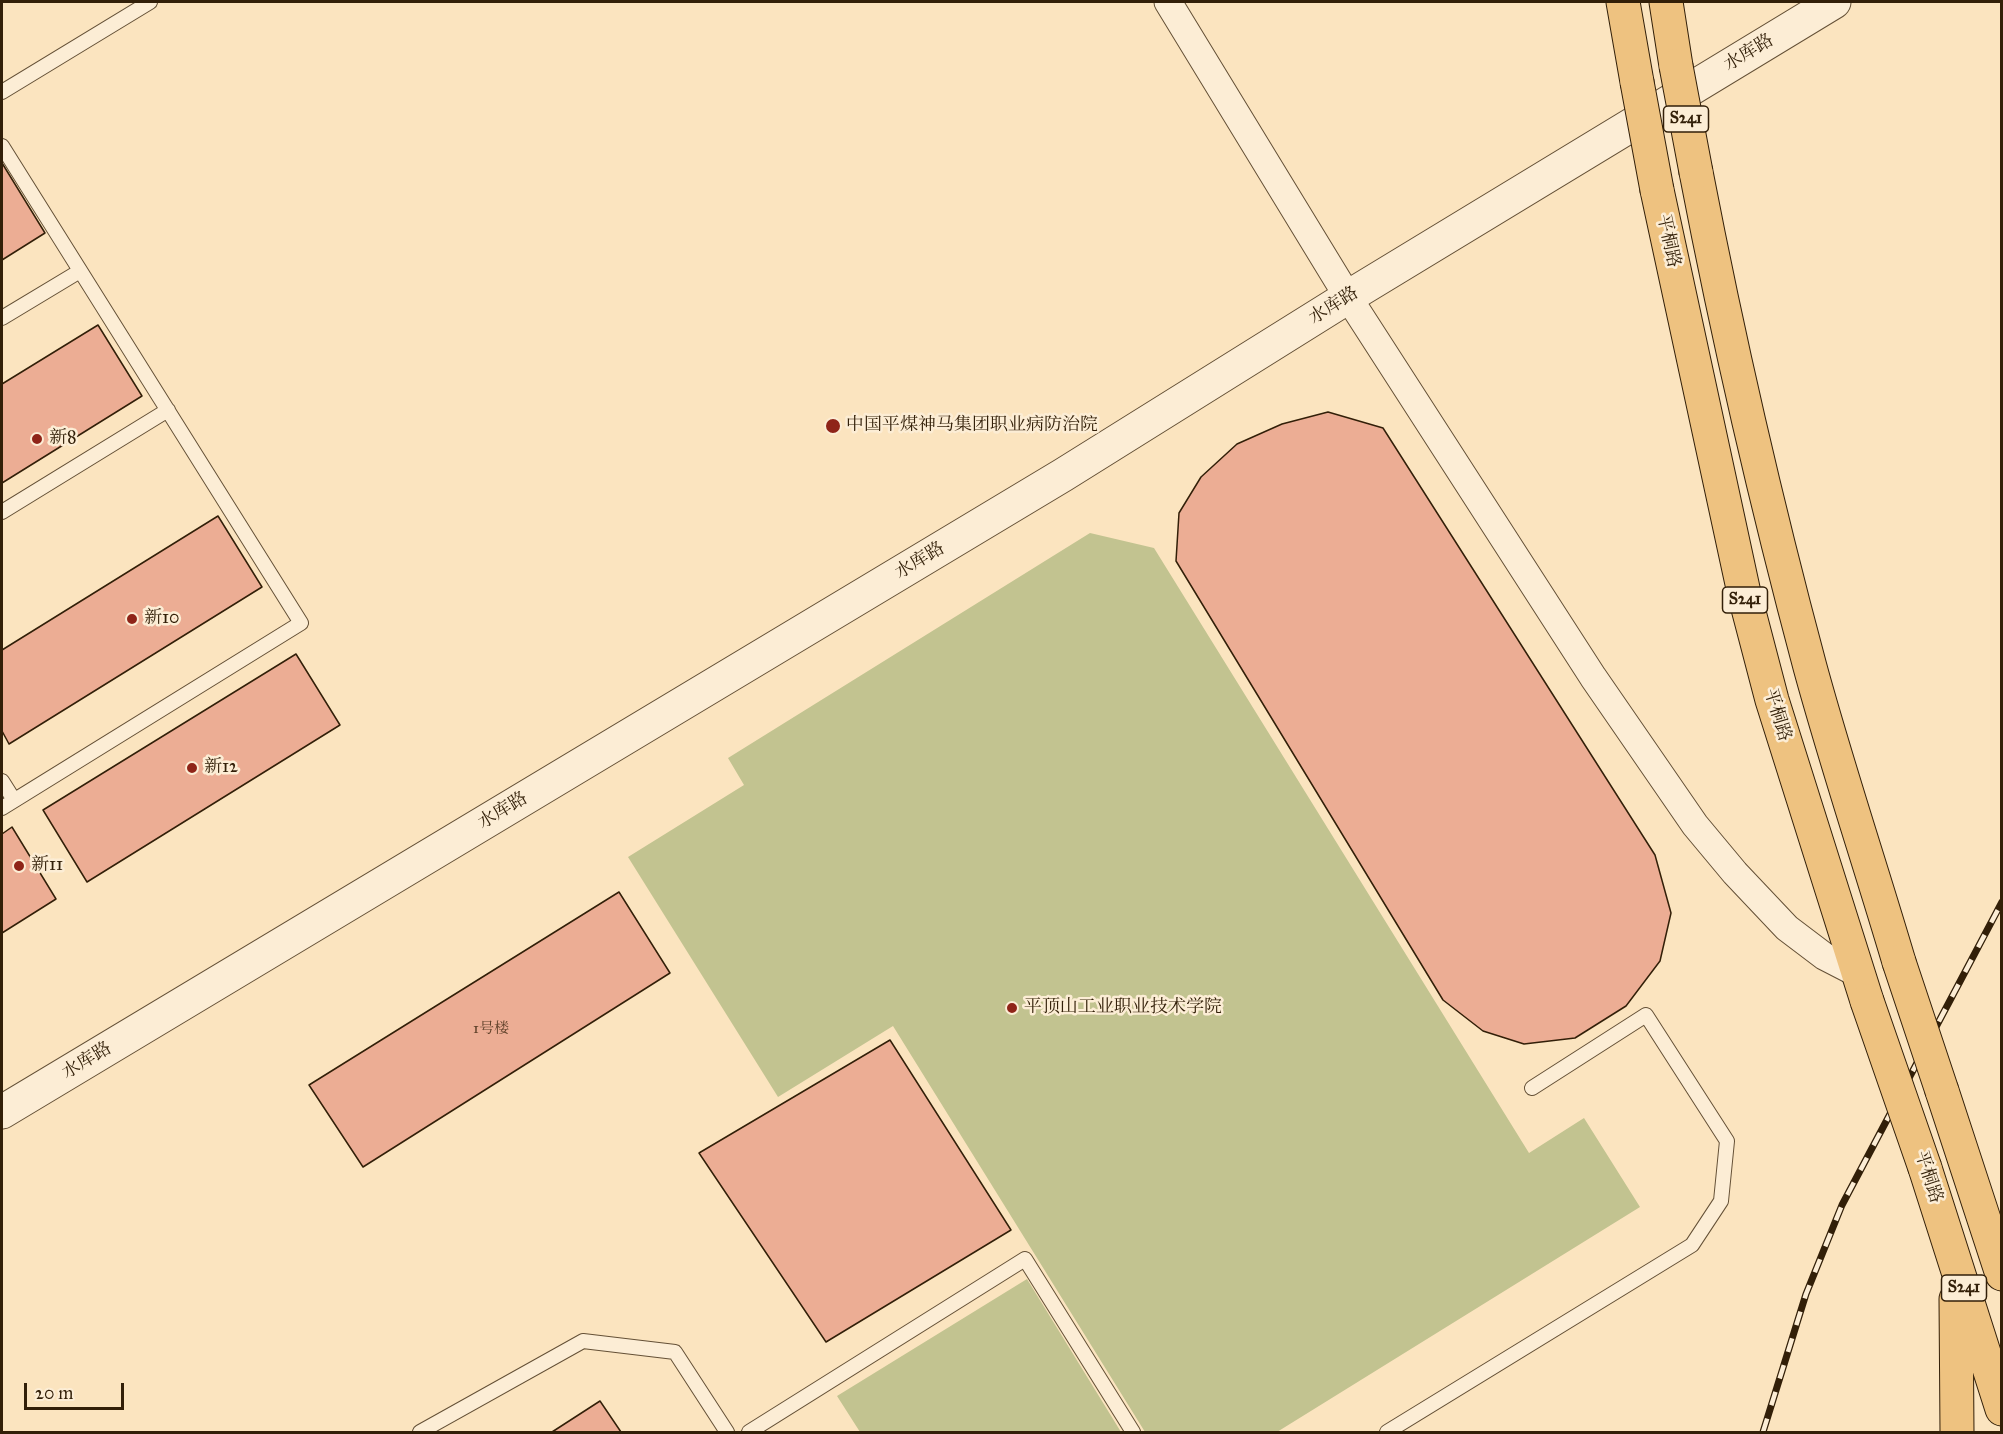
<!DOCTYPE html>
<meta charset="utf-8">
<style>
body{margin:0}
#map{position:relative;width:2003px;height:1434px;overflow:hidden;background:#fbe4bf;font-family:"IM FELL Great Primer",serif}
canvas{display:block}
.frame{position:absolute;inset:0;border:3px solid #321f08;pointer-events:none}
.scale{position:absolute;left:24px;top:1383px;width:100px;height:27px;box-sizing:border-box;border:3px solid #321f08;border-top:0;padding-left:8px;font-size:18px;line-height:21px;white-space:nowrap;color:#321f08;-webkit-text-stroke:4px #fcedd5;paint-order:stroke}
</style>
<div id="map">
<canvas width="2003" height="1434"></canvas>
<div class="frame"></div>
<div class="scale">20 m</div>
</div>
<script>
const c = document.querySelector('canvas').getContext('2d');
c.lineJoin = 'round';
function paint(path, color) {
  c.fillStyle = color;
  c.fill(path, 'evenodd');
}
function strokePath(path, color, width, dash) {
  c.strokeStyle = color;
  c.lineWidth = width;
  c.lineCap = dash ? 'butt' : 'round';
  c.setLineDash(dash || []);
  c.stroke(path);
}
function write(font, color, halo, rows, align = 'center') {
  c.font = font + ' "IM FELL Great Primer","Noto Serif SC",serif';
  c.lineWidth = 5;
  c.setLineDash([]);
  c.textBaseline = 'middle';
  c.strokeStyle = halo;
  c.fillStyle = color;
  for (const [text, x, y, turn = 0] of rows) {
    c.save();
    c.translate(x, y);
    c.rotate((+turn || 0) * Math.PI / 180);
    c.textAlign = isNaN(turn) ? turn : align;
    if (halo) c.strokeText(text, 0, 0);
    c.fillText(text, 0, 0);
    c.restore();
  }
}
const green = new Path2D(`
 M1090 533 1154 548 1529 1153 1584 1118 1640 1207 1277 1432H1145L893 1026 778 1097 628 857 744 785 728 758Z
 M1027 1279 1121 1432H860L837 1396Z`);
const building = new Path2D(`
 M2 163 45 233 2 260Z
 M98 325 142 396 2 483V384Z
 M1328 412 1383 428 1655 855 1671 913 1660 961 1626 1006 1575 1038 1524 1044 1483 1031 1443 1000 1176 561 1179 513 1201 477 1237 444 1282 424Z
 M218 516 262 587 9 744 2 731V650Z
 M296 654 340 725 87 882 43 810Z
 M12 827 56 899 2 933V834Z
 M619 892 670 973 363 1167 309 1085Z
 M890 1040 1011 1230 826 1342 699 1153Z
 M600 1401 621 1432H552Z`);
const service = new Path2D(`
 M2 92 150 2
 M2 146 301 623 2 808
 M2 318 80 271
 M2 512 168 410
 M2 781 14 800
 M420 1432 583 1341 675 1352 727 1432
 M749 1432 1025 1259 1133 1432
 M1387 1432 1692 1245 1721 1201 1727 1141 1646 1015 1532 1088`);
const minor = new Path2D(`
 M1168 2 1348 297 1593 677 1695 825 1735 873 1787 928 1824 956 1857 973`);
const tertiary = new Path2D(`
 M2 1112 1063 475 1348 297 1834 2`);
const primary = new Path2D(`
 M1623 2 1637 82
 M1666 2 1676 66
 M1696 172C1728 338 1766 503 1810 667 1837 766 1870 864 1899 962
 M1657 190 1744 593 1772 700 1867 1001
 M1942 1091 2002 1274
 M1925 1168 2002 1409
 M1956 1299 1957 1432`);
const rail = new Path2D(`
 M1763 1432 1806 1294 1842 1205 2002 902`);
const primaryBridge = new Path2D(`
 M1676 66 1696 172
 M1637 82 1657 190
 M1899 962 1942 1091
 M1867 1001 1925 1168`);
const markers = [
 [833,426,8,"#8f2418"],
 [37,439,6,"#8f2418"],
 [132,619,6,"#8f2418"],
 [192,768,6,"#8f2418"],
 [19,866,6,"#8f2418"],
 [1012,1008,6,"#8f2418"]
];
const numberNames = [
 ["1号楼",491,1029]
];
const shields = [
 [1686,119,45],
 [1745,600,45],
 [1964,1288,45]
];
const shieldNames = [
 ["S241",1686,119],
 ["S241",1745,600],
 ["S241",1964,1288]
];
const streetNames = [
 ["水库路",1749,53,-31],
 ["平桐路",1668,241,78],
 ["水库路",1334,306,-32],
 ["水库路",920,561,-31],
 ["平桐路",1777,715,73],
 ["水库路",503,811,-31],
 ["水库路",87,1061,-31],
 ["平桐路",1928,1177,72]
];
const poiNames = [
 ["中国平煤神马集团职业病防治院",846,426],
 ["新8",49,439],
 ["新10",144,619],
 ["新12",204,768],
 ["新11",31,866],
 ["平顶山工业职业技术学院",1024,1008]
];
paint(green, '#c2c390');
paint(building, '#ecad94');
strokePath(building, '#321f08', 1.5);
strokePath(service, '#645036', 16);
strokePath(minor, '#645036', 29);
strokePath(tertiary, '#645036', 35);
strokePath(primary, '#321f08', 35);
strokePath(service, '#fcedd5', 14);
strokePath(minor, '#fcedd5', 27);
strokePath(tertiary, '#fcedd5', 33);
strokePath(primary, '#eec280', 33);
strokePath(rail, '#321f08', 7);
strokePath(rail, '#fcedd5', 4.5, [14]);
strokePath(primaryBridge, '#321f08', 35, []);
strokePath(primaryBridge, '#eec280', 33);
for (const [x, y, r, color] of markers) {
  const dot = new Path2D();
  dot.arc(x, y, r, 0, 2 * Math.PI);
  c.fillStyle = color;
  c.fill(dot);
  strokePath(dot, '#fcedd5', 2);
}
write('15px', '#60422b', null, numberNames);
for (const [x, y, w] of shields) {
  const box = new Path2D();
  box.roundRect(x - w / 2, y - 13, w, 26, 4.5);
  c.fillStyle = '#fcedd5';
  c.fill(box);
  strokePath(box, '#321f08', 1.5);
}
write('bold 16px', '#321f08', null, shieldNames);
write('18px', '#321f08', '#fcedd5', streetNames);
write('18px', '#321f08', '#fcedd5', poiNames, 'left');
</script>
